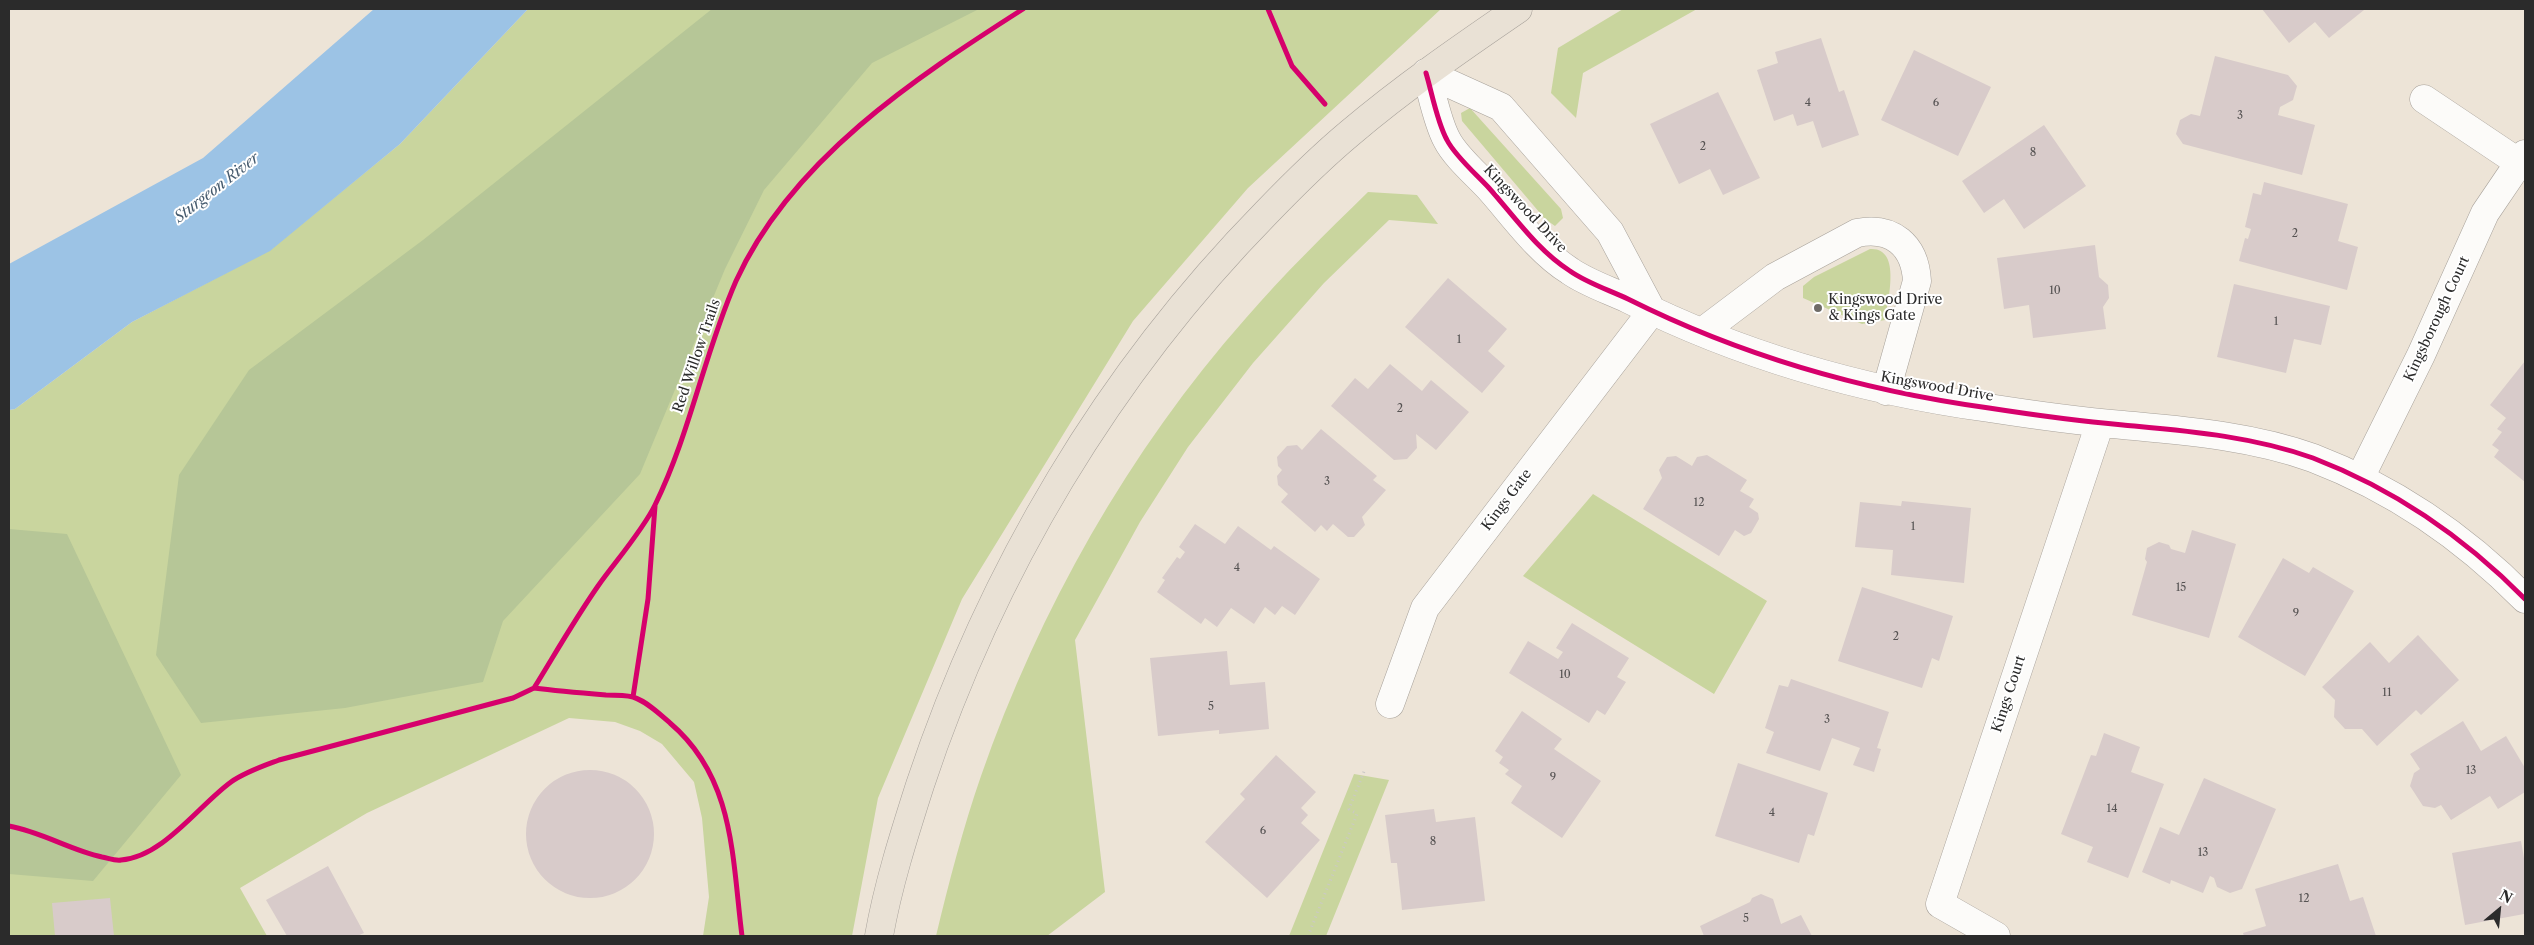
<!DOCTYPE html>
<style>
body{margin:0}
#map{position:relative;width:2534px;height:945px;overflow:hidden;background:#ede4d7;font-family:"Libre Caslon Text",serif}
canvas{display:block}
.frame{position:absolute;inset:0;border:10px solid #2b2b2b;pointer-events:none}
.north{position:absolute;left:2474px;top:885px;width:50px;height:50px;-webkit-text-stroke:4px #fff;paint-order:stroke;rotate:28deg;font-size:14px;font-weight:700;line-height:20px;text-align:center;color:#2b2b2b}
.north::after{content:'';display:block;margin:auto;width:18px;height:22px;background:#2b2b2b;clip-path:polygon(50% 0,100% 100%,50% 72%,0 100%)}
</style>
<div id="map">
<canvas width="2534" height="945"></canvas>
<div class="frame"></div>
<div class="north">N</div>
</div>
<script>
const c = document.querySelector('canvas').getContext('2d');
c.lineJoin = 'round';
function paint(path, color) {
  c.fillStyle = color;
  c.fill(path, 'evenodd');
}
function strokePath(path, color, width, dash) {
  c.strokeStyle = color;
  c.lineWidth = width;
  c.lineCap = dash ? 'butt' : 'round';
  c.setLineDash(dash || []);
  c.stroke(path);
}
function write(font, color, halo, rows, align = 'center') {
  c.font = font + ' "Libre Caslon Text",serif';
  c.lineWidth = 4;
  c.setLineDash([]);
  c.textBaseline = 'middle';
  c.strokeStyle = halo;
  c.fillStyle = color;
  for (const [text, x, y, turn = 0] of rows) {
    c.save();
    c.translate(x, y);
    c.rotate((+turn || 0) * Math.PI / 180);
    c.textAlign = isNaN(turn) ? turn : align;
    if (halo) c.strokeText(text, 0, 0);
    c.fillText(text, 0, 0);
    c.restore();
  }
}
const green = new Path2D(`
 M528 9H1441L1248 188 1133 321 962 599 878 798 852 936H703L709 897 702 818 694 782 662 744 640 731 615 722 569 718 367 813 240 888 267 936H9V410L15 409 132 322 270 250 400 144Z
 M1623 9H1697L1583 73 1576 118 1551 93 1558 48Z
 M1470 108 1561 209 1563 218 1555 226 1545 219 1462 121 1461 113Z
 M1368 192 1417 195 1438 224 1389 220 1324 283 1253 363 1188 447 1140 522 1075 640 1105 892 1047 936H936C949 882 963 828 981 776 1039 610 1129 450 1246 318 1284 274 1326 233 1368 192Z
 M1870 249C1902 247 1888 300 1885 320L1862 324 1803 298V286L1814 277Z
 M1593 494 1767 601 1714 694 1523 576Z
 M1354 774 1389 780 1326 936H1289Z`);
const forest = new Path2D(`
 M712 9H979L872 63 764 190 725 269 640 474 503 621 483 682 345 708 201 723 156 655 179 475 249 370 423 240Z
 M9 529 67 534 181 775 93 881 9 874Z`);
const water = new Path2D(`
 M374 9H528L400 144 270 251 132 322 15 409 9 410V264L203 158Z`);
const building = new Path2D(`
 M2262 9H2363L2364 10 2329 38 2315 22 2289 43Z
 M1821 38 1839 92 1844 90 1859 135 1822 148 1813 121 1797 126 1793 114 1774 121 1757 70 1778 63 1775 52Z
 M1914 50 1991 87 1958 156 1881 120Z
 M2215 56 2288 75 2297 86 2293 100 2280 107 2278 115 2315 125 2302 175 2183 144 2176 134 2180 120 2191 114 2200 116Z
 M1718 92 1760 178 1723 195 1710 169 1679 184 1650 124Z
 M2044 125 2086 186 2024 229 2004 199 1984 213 1962 181Z
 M2264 182 2348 204 2338 241 2358 247 2347 290 2239 261 2245 238 2248 239 2251 229 2245 227 2253 193 2261 195Z
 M2095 245 2099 277 2108 285 2109 298 2103 307 2106 329 2033 338 2029 305 2004 309 1997 258Z
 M1448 278 1507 329 1488 351 1505 366 1482 393 1405 327Z
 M2234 284 2330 306 2321 345 2294 339 2286 373 2217 357Z
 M2525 361V482L2494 457 2499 450 2492 445 2502 432 2497 429 2506 418 2490 405Z
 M1390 364 1422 391 1431 380 1469 412 1436 450 1416 434 1417 448 1407 459 1394 460 1331 406 1355 378 1368 389Z
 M1321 429 1377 476 1373 480 1386 490 1362 517 1365 525 1354 537H1348L1333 524 1327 531 1321 525 1315 532 1281 502 1288 494 1278 485 1277 476 1282 470 1278 466 1277 457 1287 446 1297 445 1302 450Z
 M1707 455 1747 480 1740 491 1754 499 1749 507 1758 513 1759 519 1751 533 1744 536 1735 530 1719 556 1643 509 1662 478 1659 470 1667 457 1676 456 1692 466 1697 457Z
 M1902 501 1971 508 1964 583 1891 575 1893 550 1855 547 1860 502 1901 506Z
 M1195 524 1225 544 1238 526 1271 550 1274 546 1320 579 1295 615 1282 606 1275 615 1265 607 1254 624 1231 608 1217 627 1205 618 1201 624 1157 592 1165 580 1162 578 1177 557 1180 559 1185 552 1179 547Z
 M2192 530 2236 544 2209 638 2132 615 2147 562 2145 559 2147 548 2159 542 2169 545 2171 549 2185 553Z
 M2283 558 2309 573 2313 567 2354 591 2305 676 2238 637Z
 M1862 587 1953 616 1939 661 1932 658 1922 688 1838 661Z
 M1572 623 1629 658 1617 677 1626 682 1605 715 1597 710 1589 723 1509 673 1528 641 1558 659 1563 652 1556 648Z
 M2418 635 2459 680 2421 715 2416 710 2377 746 2362 729H2345L2334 717 2335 700 2322 687 2370 642 2389 663Z
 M1227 651 1230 685 1265 682 1269 729 1219 734V730L1158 736 1150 658Z
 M1791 679 1889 712 1877 748 1881 749 1874 772 1853 765 1860 748 1832 738 1820 771 1766 753 1774 732 1765 728 1779 685 1788 687Z
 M1522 711 1562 739 1554 749 1601 781 1562 838 1511 803 1522 786 1505 774 1509 770 1499 763 1503 757 1495 751Z
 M2463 721 2481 751 2506 736 2525 768V792L2498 809 2490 796 2451 820 2441 805 2435 808 2423 806 2410 786 2414 773 2420 769 2410 754Z
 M2104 733 2140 747 2131 772 2164 784 2128 878 2087 862 2093 847 2061 834 2091 755 2096 756Z
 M1276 755 1316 792 1301 808 1308 815 1301 823 1320 840 1267 898 1205 842 1245 799 1240 794Z
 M1738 763 1828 793 1814 836 1808 834 1799 863 1715 836Z
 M526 834a64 64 0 1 1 128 0a64 64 0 1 1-128 0Z
 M2204 778 2276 809 2242 889 2230 893 2217 887 2214 878 2210 876 2203 893 2171 880 2170 884 2142 872 2160 827 2179 835Z
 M1434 809 1436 822 1475 817 1485 901 1402 910 1397 863H1391L1385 815Z
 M2521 841 2525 864V919L2524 914 2465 925 2452 853Z
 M2338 864 2350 901 2363 897 2376 936H2244L2243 933 2266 926 2255 889Z
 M328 866 364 933 357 936H287L266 900Z
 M1761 894 1773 899 1781 924 1801 915 1812 936H1704L1700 926 1750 902 1752 898Z
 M110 898 114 936H55L52 903Z`);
const path = new Path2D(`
 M1308 936 1357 814 1349 809 1365 769`);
const minor = new Path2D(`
 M1426 73C1432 93 1437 122 1447 140 1455 156 1477 175 1489 188 1514 216 1538 251 1570 271 1587 283 1609 290 1628 299 1740 355 1865 391 1989 408 2034 415 2078 421 2123 425 2187 431 2252 436 2313 458 2394 489 2464 537 2525 599
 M1426 73 1501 107 1610 232 1652 311
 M2424 99 2518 162
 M1702 332 1775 277 1857 233C1892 226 1915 245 1917 281L1886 391
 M2360 478 2421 355 2485 213 2525 154
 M1390 704 1425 608 1652 311
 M1996 936 1940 904 2100 423`);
const major = new Path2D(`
 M879 936C888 885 904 835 920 785 991 571 1108 374 1266 213 1293 185 1320 158 1350 133 1403 88 1461 48 1518 9`);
const cycleway = new Path2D(`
 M1268 9 1292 66 1325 104
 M1426 73C1432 93 1437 122 1447 140 1455 156 1477 175 1489 188 1514 216 1538 251 1570 271 1587 283 1609 290 1628 299 1740 355 1865 391 1989 408 2034 415 2078 421 2123 425 2187 431 2252 436 2313 458 2394 489 2464 537 2525 599
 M534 688C555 654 575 619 598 586 615 562 643 530 655 505 690 434 704 354 736 281 791 160 915 78 1023 9
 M534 688C558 691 582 693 606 695 614 695 625 695 633 697 646 701 660 714 670 723 735 778 732 858 742 936
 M633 697 648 599 655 506
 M9 826C42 832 70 850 102 857 108 858 115 861 121 860 163 857 198 806 231 782 245 772 263 766 279 760L513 698 534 688`);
const markers = [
 [1818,308,5,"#6f6c67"]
];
const numberNames = [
 ["4",1808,103],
 ["6",1936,103],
 ["3",2240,116],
 ["2",1703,147],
 ["8",2033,153],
 ["2",2295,234],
 ["10",2055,291],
 ["1",2276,322],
 ["1",1459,340],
 ["2",1400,409],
 ["3",1327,482],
 ["12",1699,503],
 ["1",1913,527],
 ["4",1237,568],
 ["15",2181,588],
 ["9",2296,614],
 ["2",1896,637],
 ["10",1565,675],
 ["11",2387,693],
 ["5",1211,707],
 ["3",1827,720],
 ["13",2471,771],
 ["9",1553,778],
 ["14",2112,809],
 ["4",1772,813],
 ["6",1263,831],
 ["8",1433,842],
 ["13",2203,853],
 ["12",2304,899],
 ["5",1746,919]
];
const streetNames = [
 ["Kingswood Drive",1525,209,47],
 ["Kingsborough Court",2437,319,-65],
 ["Red Willow Trails",697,356,-71],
 ["Kingswood Drive",1937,387,10],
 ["Kings Gate",1507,500,-53],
 ["Kings Court",2009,694,-72]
];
const poiNames = [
 ["Kingswood Drive",1828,300],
 ["& Kings Gate",1828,316]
];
const waterNames = [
 ["Sturgeon River",217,188,-38]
];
paint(green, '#c9d59e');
paint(forest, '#b6c697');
paint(water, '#9cc3e5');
paint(building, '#d8cbca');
strokePath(minor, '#a7a19a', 29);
strokePath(major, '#a7a19a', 29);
strokePath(path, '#cbc9c6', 3, [1, 4]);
strokePath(minor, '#fcfbf9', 28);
strokePath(major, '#e9e1d5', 28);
strokePath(cycleway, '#d6006c', 5);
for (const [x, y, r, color] of markers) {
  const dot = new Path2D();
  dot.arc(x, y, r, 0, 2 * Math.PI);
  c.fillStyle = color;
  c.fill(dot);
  strokePath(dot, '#fff', 2);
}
write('11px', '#565353', null, numberNames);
write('14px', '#2b2b2b', '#fff', streetNames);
write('14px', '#2b2b2b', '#fff', poiNames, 'left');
write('italic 15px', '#465b6e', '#fff', waterNames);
</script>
